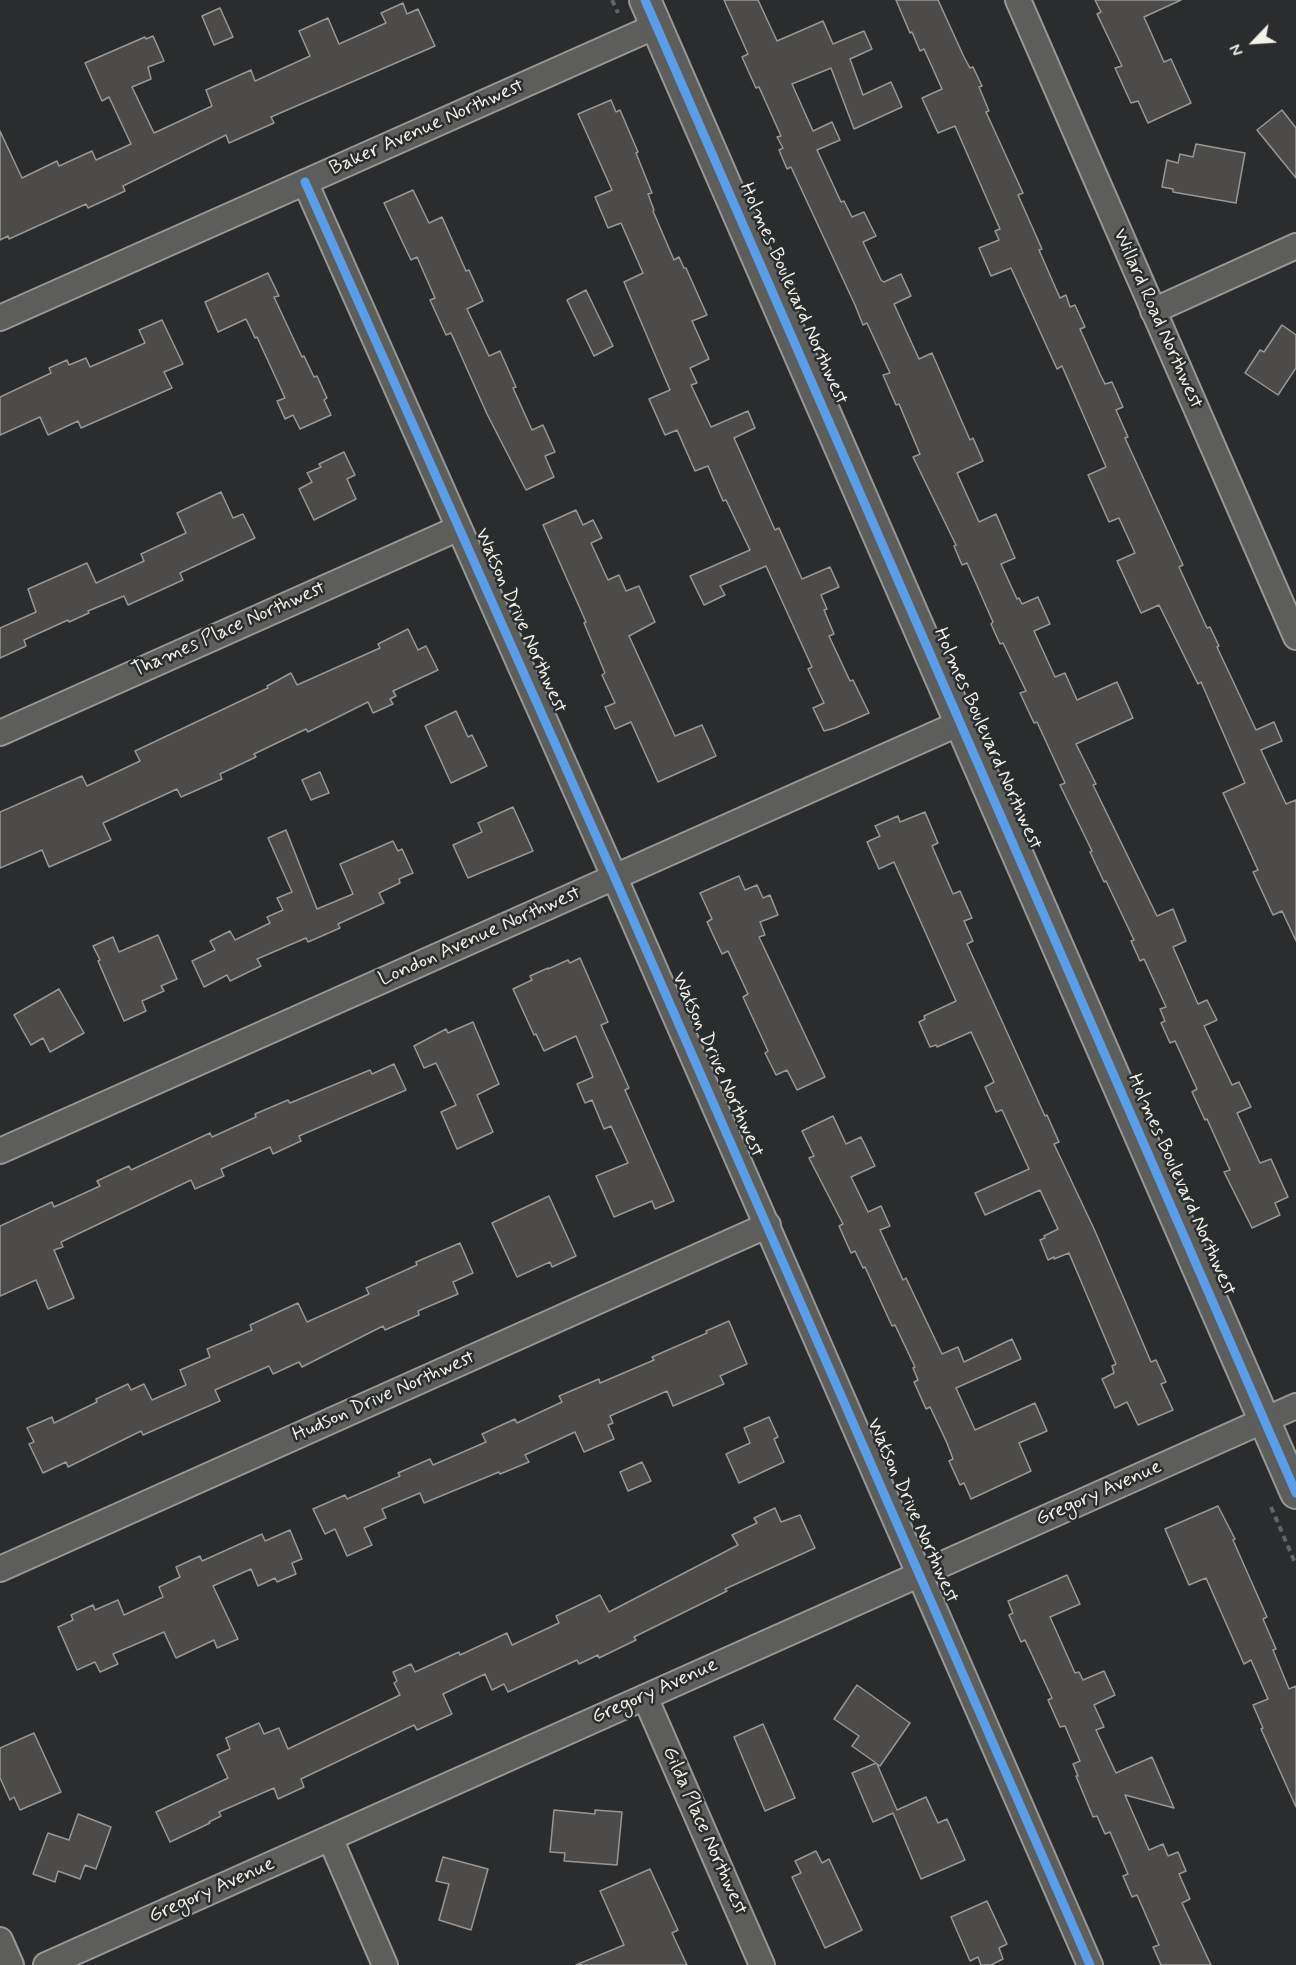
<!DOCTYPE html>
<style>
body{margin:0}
#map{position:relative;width:1296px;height:1965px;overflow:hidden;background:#2b2c2d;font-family:Mynerve,sans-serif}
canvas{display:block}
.north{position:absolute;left:1224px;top:12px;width:60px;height:60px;-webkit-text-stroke:4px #2a2d2e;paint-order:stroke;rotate:245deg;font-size:16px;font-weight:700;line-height:24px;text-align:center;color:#f4f1e8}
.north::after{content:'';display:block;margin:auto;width:21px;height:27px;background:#f4f1e8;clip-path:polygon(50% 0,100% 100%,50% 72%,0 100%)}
</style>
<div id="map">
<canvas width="1296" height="1965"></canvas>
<div class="north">N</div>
</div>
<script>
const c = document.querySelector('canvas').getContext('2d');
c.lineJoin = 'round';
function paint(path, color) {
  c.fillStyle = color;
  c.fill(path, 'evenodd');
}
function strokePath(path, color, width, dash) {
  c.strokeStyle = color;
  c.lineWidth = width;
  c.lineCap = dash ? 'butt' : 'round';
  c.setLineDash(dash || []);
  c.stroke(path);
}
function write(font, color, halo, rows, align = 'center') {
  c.font = font + ' Mynerve,sans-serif';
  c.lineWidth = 5;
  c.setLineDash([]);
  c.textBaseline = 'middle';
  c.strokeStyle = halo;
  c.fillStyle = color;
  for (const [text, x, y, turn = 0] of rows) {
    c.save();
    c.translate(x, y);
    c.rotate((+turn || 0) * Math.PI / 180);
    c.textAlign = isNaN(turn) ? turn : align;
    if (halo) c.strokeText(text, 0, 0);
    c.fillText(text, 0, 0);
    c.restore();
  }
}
const building = new Path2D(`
 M724 0H758L777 41 823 21 833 44 864 31 872 49 850 59 863 95 891 82 902 107 854 129 831 68 792 84 813 131 832 122 840 140 817 150 841 202 844 201 852 217 864 212 876 236 863 242 881 280 884 282 901 274 911 296 894 304 919 359 932 353 970 440 973 438 983 461 957 473 979 522 996 514 1015 558 1001 564 1017 599 1019 598 1022 604 1038 597 1050 624 1034 631 1055 677 1065 673 1077 700 1117 682 1133 718 1076 744 1096 784 1093 785 1157 916 1173 909 1186 941 1173 947 1198 1004 1207 1000 1217 1020 1204 1026 1232 1085 1239 1082 1251 1107 1237 1113 1260 1163 1271 1159 1288 1197 1275 1203 1280 1215 1252 1228 1224 1172 1230 1170 1207 1119 1205 1120 1192 1092 1197 1089 1175 1041 1170 1043 1161 1023 1165 1021 1160 1009 1166 1007 1144 959 1140 961 1131 941 1134 940 1106 881 1104 882 1090 852 1092 851 1060 785 1065 783 1037 722 1034 723 1020 693 1026 691 1003 643 1000 644 991 624 993 622 967 563 962 565 954 546 956 545 913 457 920 454 899 404 896 405 883 375 890 373 867 323 863 325 855 305 791 167 787 169 779 150 783 148 777 137 781 136 759 87 756 88 742 57 748 54Z
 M896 0H938L964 57 970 68 973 67 982 86 979 87 989 111 986 112 1023 193 1018 195 1042 249 1039 250 1060 298 1066 295 1070 307 1075 305 1085 327 1080 329 1100 374 1105 384 1112 382 1123 407 1116 410 1128 437 1125 438 1183 565 1179 567 1207 628 1210 627 1219 646 1217 647 1256 730 1274 722 1282 741 1261 750 1286 804 1296 800V941L1282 911 1273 915 1253 872 1258 870 1223 793 1245 783 1201 682 1198 684 1159 605 1141 613 1117 561 1135 553 1119 518 1109 522 1088 475 1106 467 1062 366 1057 369 1011 268 991 276 979 248 999 240 995 231 1000 229 955 126 938 133 922 98 942 89 924 49 920 51 912 32 910 33Z
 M1095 0H1181L1144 17 1164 62 1171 59 1191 103 1148 123 1138 101 1131 103 1115 68 1122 66 1097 14 1101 12Z
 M403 3 407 14 418 9 435 46 271 117 274 123 229 143 226 135 123 186 125 191 88 208 86 204 9 239 8 236 0 240V131L22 178 57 161 59 166 92 151 96 160 131 144 109 97 102 101 85 63 145 37 146 39 153 36 164 61 148 67 151 79 132 87 154 133 212 106 206 90 251 70 255 81 310 56 299 31 328 18 339 44 386 23 381 13Z
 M220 8 233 37 214 45 202 16Z
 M611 100 616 112 620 110 638 152 636 153 652 193 648 194 654 210 653 211 674 260 679 257 684 268H686L707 315 692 321 709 359 690 368 697 383 691 385 711 427 748 411 755 428 734 438 775 530 779 528 802 579 830 567 839 587 821 595 827 609 824 610 834 634 829 636 850 681 853 680 869 713 835 728 824 731 813 708 824 703 808 669 812 667 766 566 720 586 725 595 704 605 690 576 750 550 726 500 723 501 708 466 695 471 677 430 665 435 649 399 670 390 624 282 643 273 621 223 608 228 595 197 612 190 578 114Z
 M1282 110 1296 128V178L1257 130Z
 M1196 144 1245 153 1236 203 1173 192V189L1162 187 1167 160 1178 163 1180 154 1193 157Z
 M413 190 429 223 442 217 466 271 469 270 483 301 467 309 489 356 500 351 516 387 513 388 532 430 543 425 555 452 545 456 554 477 526 490 487 414 451 333 446 335 430 300 435 298 417 257 411 260 384 203Z
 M268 273 279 296 274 297 302 357 304 356 314 377 317 376 327 398 324 400 331 415 300 429 293 415 285 419 277 401 285 398 257 337 255 338 246 319 218 332 205 302Z
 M586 290 613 346 594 356 567 300Z
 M162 320 183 364 164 372 172 388 81 428 78 421 48 435 40 417 0 435V397L51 373 49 368 67 360 69 365 86 358 90 367 145 343 139 330Z
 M1282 325 1296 335V368L1278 395 1245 373 1260 350 1264 352Z
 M344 452 355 475 347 479 356 499 314 520 299 489 312 482 307 473 321 467 319 464Z
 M221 492 233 518 243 514 255 538 180 573 183 580 128 605 124 596 88 611 89 613 69 622 68 620 24 640 26 646 0 658V628L36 612 28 589 87 563 96 583 144 561 141 554 186 533 177 513Z
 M576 510 583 525 593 520 602 538 591 543 608 580 619 575 626 591 639 586 655 622 629 636 675 736 702 725 716 756 658 782 631 722 615 729 605 707 615 703 602 675 605 673 584 623 586 622 543 525Z
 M408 629 418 650 426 646 438 670 393 691 396 696 390 699 393 704 373 713 368 702 308 732 306 729 254 754 256 757 220 774 222 779 181 797 177 789 103 823 111 840 49 867 42 850 0 868V812L82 776 87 786 140 761 135 751 268 688 267 686 291 673 297 685 380 648 378 644Z
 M456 711 468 737 472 735 487 766 451 783 425 726Z
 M320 772 329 793 311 800 302 780Z
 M513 807 533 851 468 878 453 845 482 832 478 823Z
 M925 812 938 843 932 846 953 894 960 891 972 918 964 921 973 941 967 944 1045 1116 1047 1115 1059 1142 1054 1144 1095 1231 1151 1362 1156 1360 1166 1382 1161 1384 1173 1410 1138 1425 1127 1402 1115 1408 1102 1379 1114 1373 1112 1366 1116 1364 1069 1253 1054 1259V1257L1048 1260 1040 1240 1045 1238 1044 1236 1058 1229 1040 1190 985 1215 975 1193 1029 1169 1002 1110 996 1112 985 1087 994 1082 971 1032 937 1047 936 1045 930 1047 919 1022 925 1019 924 1016 956 1001 894 862 879 869 867 842 880 836 875 826 898 816 900 822Z
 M286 830 317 909 353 894 340 864 393 841 398 851 402 849 413 873 399 879 400 883 379 893 384 903 338 924 340 928 308 942 306 938 257 959 261 966 230 981 227 975 204 987 192 961 215 950 210 941 230 931 235 940 270 923 267 917 283 910 277 898 292 892 268 838Z
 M739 876 745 890 757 885 763 898 770 895 778 915 760 922 765 935 759 937 825 1077 797 1090 787 1070 776 1075 765 1053 768 1051 743 997 748 994 728 951 722 954 707 922 712 919 700 893Z
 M158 935 177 979 161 986 164 991 142 1001 146 1011 124 1021 98 961 100 960 93 946 113 937 119 952Z
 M580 958 608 1022 601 1025 629 1088 625 1090 674 1201 655 1209 652 1201 614 1217 596 1176 628 1163 611 1126 604 1129 592 1100 585 1103 577 1084 593 1077 576 1036 544 1051 536 1034 534 1035 513 989 532 980 530 976 548 968V969L568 960 570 963Z
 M59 989 84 1033 50 1052 43 1038 31 1045 14 1015Z
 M473 1022 499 1084 477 1095 493 1132 457 1149 441 1112 456 1105 436 1063 424 1068 414 1046 446 1029 448 1033Z
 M394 1064 406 1090 299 1136 301 1141 273 1154 270 1147 221 1169 224 1176 195 1189 191 1180 61 1242 63 1247 54 1250 74 1298 48 1309 36 1280 0 1296V1226L52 1202 54 1207 100 1186 97 1181 129 1166 131 1170 210 1133 212 1137 256 1117 255 1114 288 1100 290 1103 370 1070 372 1074Z
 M833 1116 846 1144 861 1137 875 1166 851 1177 868 1212 881 1206 890 1226 880 1230 903 1280 906 1278 942 1354 958 1347 964 1362 1012 1339 1021 1359 956 1388 975 1430 1035 1403 1047 1431 1019 1443 1031 1471 971 1499 964 1483 960 1485 949 1461 953 1459 947 1443 930 1407 926 1409 914 1382 918 1380 913 1368 915 1367 895 1325 892 1326 865 1267 863 1268 855 1251 851 1253 839 1226 843 1224 809 1158 814 1156 802 1131Z
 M549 1196 576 1256 552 1267 550 1262 517 1277 492 1223Z
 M460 1243 473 1273 453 1282 458 1294 418 1311 419 1315 385 1330 383 1326 302 1367 299 1362 273 1374 269 1366 215 1390 220 1401 143 1435 141 1431 68 1467 66 1462 43 1473 29 1444 34 1442 27 1428 52 1417 54 1423 97 1402 96 1399 128 1384 131 1390 144 1384 152 1400 186 1385 180 1370 210 1357 207 1349 252 1330 250 1325 298 1303 307 1322 369 1294 366 1288 417 1265 416 1262Z
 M729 1321 747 1364 720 1376 724 1384 673 1406 667 1391 610 1416 613 1423 608 1425 614 1439 584 1452 575 1432 525 1455 529 1462 500 1474 499 1472 424 1503 420 1493 382 1509 386 1518 364 1528 372 1545 347 1556 335 1529 325 1534 313 1509 345 1495 347 1499 400 1476 398 1473 430 1459 433 1465 486 1442 482 1434 515 1419 517 1423 562 1402 559 1396 599 1379 600 1383 654 1360 652 1357 707 1333 706 1331Z
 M769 1417 778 1437 774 1439 784 1462 739 1483 726 1454 750 1443 744 1428Z
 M642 1462 651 1481 628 1491 620 1472Z
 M1218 1506 1235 1539 1233 1540 1267 1617 1263 1619 1276 1649 1273 1650 1289 1689 1296 1686V1807L1261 1729 1263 1728 1253 1705 1268 1699 1251 1660 1244 1664 1206 1578 1189 1585 1165 1529Z
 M775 1508 781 1522 800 1515 815 1548 725 1589 727 1591 634 1637 636 1640 599 1658 598 1655 579 1664 577 1660 508 1692 504 1684 492 1690 485 1674 443 1694 452 1714 417 1730 414 1725 301 1779 304 1787 278 1799 274 1788 219 1812 221 1816 209 1822 210 1823 170 1842 156 1812 228 1778 217 1755 230 1749 226 1738 259 1723 264 1734 279 1728 288 1749 400 1695 394 1683 397 1681 393 1672 411 1664 415 1672 459 1652 460 1655 507 1633 512 1645 559 1623 556 1616 600 1595 609 1612 738 1545 732 1535 757 1523 754 1518Z
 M290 1530 302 1559 292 1563 296 1574 277 1582 275 1578 258 1586 251 1569 213 1586 238 1639 217 1648 214 1640 176 1658 164 1632 113 1654 118 1664 100 1672 95 1662 77 1670 58 1627 73 1620 71 1615 93 1605 95 1610 118 1600 124 1615 163 1597 159 1587 180 1577 176 1567 200 1556 202 1561 262 1534 265 1541Z
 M1067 1575 1080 1604 1050 1617 1075 1673 1079 1672 1083 1680 1104 1671 1115 1695 1094 1705 1104 1727 1096 1730 1116 1773 1152 1757 1174 1808 1125 1795 1149 1850 1163 1844 1168 1856 1178 1852 1186 1871 1179 1874 1190 1899 1182 1903 1211 1965H1161L1153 1947 1159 1945 1137 1895 1132 1897 1123 1876 1128 1874 1110 1832 1105 1834 1097 1816 1093 1817 1076 1776H1078L1073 1764 1080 1761 1065 1726 1060 1727 1048 1700 1052 1698 1025 1640 1021 1642 1009 1615 1013 1613 1008 1601Z
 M857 1685 910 1723 880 1766 877 1764 897 1810 926 1797 938 1823 947 1819 965 1860 921 1879 893 1813 873 1822 852 1773 876 1763 852 1746 859 1736 834 1719Z
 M763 1724 795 1798 765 1811 734 1737Z
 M34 1733 61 1792 20 1810 14 1797 10 1800 0 1778V1748Z
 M554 1810 595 1814V1810L622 1812 617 1865 564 1861 565 1853 550 1852Z
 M78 1814 111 1827 96 1869 85 1865 80 1879 58 1871 55 1882 33 1874 48 1833 69 1840Z
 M816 1851 822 1863 829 1859 862 1930 825 1948 792 1877 801 1873 795 1861Z
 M443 1857 488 1869 471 1930 439 1920 449 1884 436 1881Z
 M650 1869 678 1930 672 1933 687 1965H576L624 1945 600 1891Z
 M987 1901 1007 1944 999 1948 1003 1959 991 1965H981L978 1957 970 1961 951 1917Z`);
const path = new Path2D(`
 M612 0 618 13
 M1271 1507 1296 1565`);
const minor = new Path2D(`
 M1018 0 1296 637
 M305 182 614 876 1090 1965
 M1153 311 1296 246
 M0 318 656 26
 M0 733 459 528
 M0 1151 960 723
 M0 1569 768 1225
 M645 1697 762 1965
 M330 1838 385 1965
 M0 1940 11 1965
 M46 1965 1296 1406`);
const tertiary = new Path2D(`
 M645 0 1296 1493`);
const cycleway = new Path2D(`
 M645 0 1296 1493
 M305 182 614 876 1090 1965`);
const streetNames = [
 ["Baker Avenue Northwest",427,128,-24],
 ["Holmes Boulevard Northwest",793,294,66],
 ["Willard Road Northwest",1157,319,66],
 ["Watson Drive Northwest",520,621,66],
 ["Thames Place Northwest",229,630,-24],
 ["Holmes Boulevard Northwest",987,739,66],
 ["London Avenue Northwest",480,937,-24],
 ["Watson Drive Northwest",717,1065,66],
 ["Holmes Boulevard Northwest",1181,1185,66],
 ["Hudson Drive Northwest",384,1397,-24],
 ["Gregory Avenue",1099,1494,-24],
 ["Watson Drive Northwest",912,1511,66],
 ["Gregory Avenue",655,1692,-24],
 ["Gilda Place Northwest",704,1831,66],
 ["Gregory Avenue",212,1891,-24]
];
paint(building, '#4d4b49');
strokePath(building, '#979796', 1.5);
strokePath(minor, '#979796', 28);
strokePath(tertiary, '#979796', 34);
strokePath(path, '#646464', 4, [6, 4.5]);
strokePath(minor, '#5d5d5c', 24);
strokePath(tertiary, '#5d5d5c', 30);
strokePath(cycleway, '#5a9eea', 9);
write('20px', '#f4f1e8', '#2a2d2e', streetNames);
</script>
